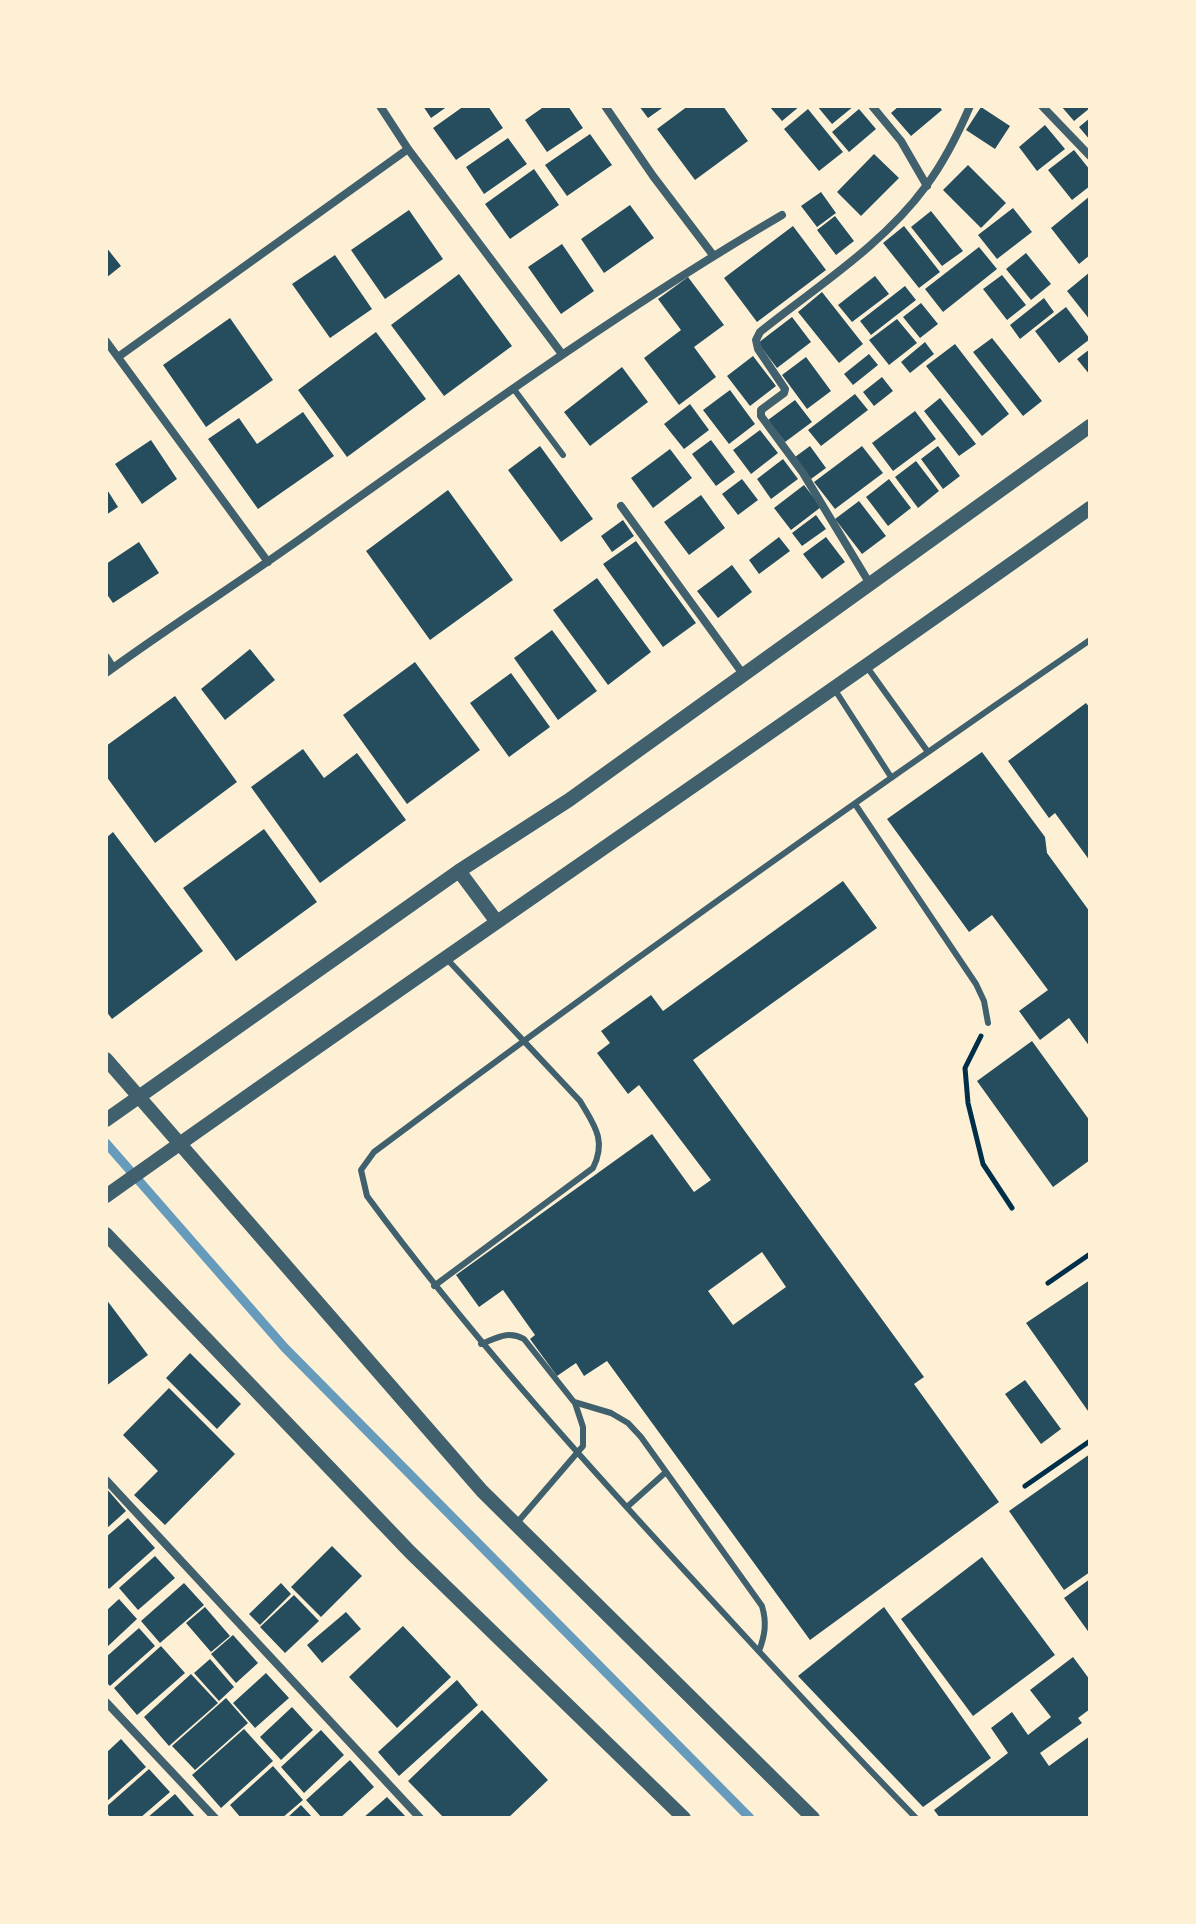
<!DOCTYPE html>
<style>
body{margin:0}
#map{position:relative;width:1196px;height:1924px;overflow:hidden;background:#fdf0d5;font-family:"IBM Plex Sans",sans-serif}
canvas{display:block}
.frame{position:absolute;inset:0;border:108px solid #fdf0d5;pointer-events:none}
</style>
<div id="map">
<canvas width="1196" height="1924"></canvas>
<div class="frame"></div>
</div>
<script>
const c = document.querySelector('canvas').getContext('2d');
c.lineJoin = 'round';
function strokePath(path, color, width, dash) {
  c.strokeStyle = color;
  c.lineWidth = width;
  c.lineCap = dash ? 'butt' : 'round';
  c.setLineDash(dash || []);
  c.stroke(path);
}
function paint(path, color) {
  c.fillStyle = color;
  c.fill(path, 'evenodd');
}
const stream = new Path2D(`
 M106 1143 285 1348 750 1818`);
const building = new Path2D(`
 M423 106H448L431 118Z
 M464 106H488L503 128 456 160 433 128Z
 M545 106H568L583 128 547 152 525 120Z
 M639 106H665L648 118Z
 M688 106H723L748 141 695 180 657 129Z
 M769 106H800L782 121Z
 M817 106H854L832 124Z
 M899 106H939L942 110 911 136 891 113Z
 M1061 106H1090V108L1074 121Z
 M981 107 1010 126 995 149 966 130Z
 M808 109 843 152 819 171 784 129Z
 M859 109 876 129 849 152 832 132Z
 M1090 118V140L1079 127Z
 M1045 125 1065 149 1037 171 1019 147Z
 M590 134 612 165 567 196 545 165Z
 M508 138 527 164 484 194 466 167Z
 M1074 150 1090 170V186L1072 200 1048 170Z
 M874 154 899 178 861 216 837 192Z
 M968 165 1006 203 981 228 943 190Z
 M534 169 559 205 510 239 485 204Z
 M821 192 836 213 817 227 801 206Z
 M1090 196V255L1079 264 1051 228Z
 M630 205 654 238 604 273 581 239Z
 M1013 208 1032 232 997 259 978 235Z
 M409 210 443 259 385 299 351 250Z
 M931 211 963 251 942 266 911 227Z
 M835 216 854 241 836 255 817 230Z
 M793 226 826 270 757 322 724 278Z
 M904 226 940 272 919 288 883 243Z
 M562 244 594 291 561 314 528 267Z
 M106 247 121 266 106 278Z
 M979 247 997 269 943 312 925 289Z
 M1026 253 1051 284 1031 300 1006 269Z
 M335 255 372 309 330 338 292 284Z
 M1090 272V320L1067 291Z
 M459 274 512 346 444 396 391 325Z
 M1002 275 1026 305 1007 320 983 289Z
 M875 276 889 294 852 322 838 305Z
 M688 277 724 325 694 347 716 377 679 405 644 358 681 330 658 299Z
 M905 286 916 300 871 335 860 321Z
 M822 292 863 344 839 363 798 312Z
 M1044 298 1054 312 1020 339 1010 325Z
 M921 303 938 324 920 338 903 317Z
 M1066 307 1090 339 1059 363 1035 331Z
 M792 317 811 342 777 368 758 343Z
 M230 318 273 380 206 427 163 365Z
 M897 319 917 343 889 365 869 340Z
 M376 332 426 399 347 457 298 390Z
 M992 338 1042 401 1023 416 973 352Z
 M925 342 934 354 910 373 901 362Z
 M955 344 1009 414 982 436 926 366Z
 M1090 349V375L1077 359Z
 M869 354 878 365 853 385 844 374Z
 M753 356 776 386 750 406 727 376Z
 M806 357 831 391 807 409 782 375Z
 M622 367 648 402 590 446 564 412Z
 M882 377 893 391 874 406 863 392Z
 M730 390 755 424 729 444 703 410Z
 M855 394 868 410 821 446 808 430Z
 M940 398 976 444 959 456 924 411Z
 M795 400 812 422 785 442 768 420Z
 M690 404 709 430 684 449 664 424Z
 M915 411 936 439 893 471 872 443Z
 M303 412 334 456 258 509 208 439 239 418 257 444Z
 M760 430 778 453 751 474 733 450Z
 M151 440 177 479 142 504 115 464Z
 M711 440 735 472 716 486 692 454Z
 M540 446 593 519 561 542 508 470Z
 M810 446 826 468 811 479 795 457Z
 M862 446 883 473 835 509 814 482Z
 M938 446 960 476 943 489 921 459Z
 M670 449 692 478 653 508 631 478Z
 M783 459 798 479 771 499 757 479Z
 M916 461 939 491 918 508 895 477Z
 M742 479 758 500 738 515 722 494Z
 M889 479 911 508 888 526 866 497Z
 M804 485 821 507 791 530 774 508Z
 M106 488 118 507 106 515Z
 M448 490 513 580 430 640 366 551Z
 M701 495 725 528 689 555 664 522Z
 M859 501 886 536 862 554 835 519Z
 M816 515 826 529 802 546 792 533Z
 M623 520 634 536 612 552 601 536Z
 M779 537 790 551 759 574 749 560Z
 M826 537 845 562 822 579 803 554Z
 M636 541 696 623 663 647 603 564Z
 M139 542 159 573 113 603 106 593V564Z
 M732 565 752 592 718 618 697 591Z
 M597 578 651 652 608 685 553 610Z
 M552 630 597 691 558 720 514 658Z
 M250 649 275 680 225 720 201 689Z
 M415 662 480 750 407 804 343 715Z
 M511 673 550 727 509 757 470 703Z
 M175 696 237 782 155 843 106 776V746Z
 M1086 703 1090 708V861L1055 813 1049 818 1008 761Z
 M303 749 324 778 357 753 406 820 320 883 251 787Z
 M982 752 1045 837 1047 853 1090 912V1047L1069 1018 1040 1040 1019 1011 1048 990 992 915 969 932 887 819Z
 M264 829 317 902 236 961 183 888Z
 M113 832 203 951 112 1019 106 1011V838Z
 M843 881 877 928 693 1060 924 1377 914 1384 999 1502 810 1640 607 1361 584 1376 576 1363 557 1376 530 1339 535 1335 503 1290 479 1307 456 1275 652 1134 694 1192 711 1180 639 1085 628 1094 597 1053 610 1043 601 1031 651 995 663 1011ZM762 1252 786 1287 733 1325 708 1291Z
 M1032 1041 1090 1121V1160L1053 1187 977 1081Z
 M1090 1280V1409L1088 1411 1026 1323Z
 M106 1299 148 1355 106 1386Z
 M190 1353 241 1404 217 1429 166 1378Z
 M1025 1380 1061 1429 1041 1444 1005 1394Z
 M169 1388 235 1454 165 1525 134 1495 158 1471 123 1435Z
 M1090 1454V1572L1064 1590 1009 1511Z
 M106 1488 126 1511 106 1529Z
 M128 1518 155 1548 109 1589 106 1585V1537Z
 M332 1546 362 1576 321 1617 291 1587Z
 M155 1556 175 1578 138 1610 119 1588Z
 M982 1557 1055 1655 973 1716 901 1619Z
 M1090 1579V1634L1064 1598Z
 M184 1583 204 1605 160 1643 141 1621Z
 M281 1583 291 1594 260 1625 249 1614Z
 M294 1595 319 1621 285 1653 260 1627Z
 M119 1599 137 1619 106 1648V1611Z
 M205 1607 230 1636 211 1652 186 1623Z
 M884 1607 991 1758 923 1807 798 1676Z
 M346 1612 361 1629 322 1663 307 1645Z
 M403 1626 451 1677 397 1728 349 1677Z
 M139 1628 155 1646 110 1686 106 1682V1657Z
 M233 1635 258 1663 236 1683 211 1654Z
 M161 1646 185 1673 137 1715 114 1688Z
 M1073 1657 1090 1680V1709L1078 1718 1082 1723 1040 1753 1049 1766 1090 1736V1818H940L934 1810 1008 1753 991 1728 1012 1712 1028 1735 1051 1717 1030 1690Z
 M210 1659 234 1687 219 1701 194 1673Z
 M266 1673 289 1698 255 1728 233 1703Z
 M191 1674 218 1703 169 1746 144 1717Z
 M457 1680 478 1705 399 1776 378 1752Z
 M226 1698 248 1723 195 1770 172 1746Z
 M292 1707 313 1730 281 1760 260 1737Z
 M482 1710 548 1780 508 1818H444L408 1781Z
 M244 1729 273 1761 221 1808 192 1775Z
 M321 1730 344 1755 304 1793 281 1767Z
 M121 1739 146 1767 106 1802V1753Z
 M350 1760 374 1787 340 1818H322L306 1800Z
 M273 1766 303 1800 282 1818H241L230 1805Z
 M149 1769 170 1792 140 1818H111L106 1812V1807Z
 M175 1794 196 1818H147Z
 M387 1797 407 1818H363Z
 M301 1805 313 1818H287Z`);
const path = new Path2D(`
 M981 1036 965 1068 968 1103 983 1164 1012 1208
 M1048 1283 1090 1254
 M1025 1486 1090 1441`);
const service = new Path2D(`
 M513 388 563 455
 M867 667 928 752
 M835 690 891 777
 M855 804 976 984 984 1001 988 1023
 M434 1286 593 1168C607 1140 594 1125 580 1101L446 958
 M481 1344C497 1338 508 1330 524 1339L574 1402 611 1413 628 1423 641 1437 762 1606C767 1623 765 1635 759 1651
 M627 1507 666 1472
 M516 1524 583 1446V1427L575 1403
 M916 1818C837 1737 761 1654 684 1570 572 1448 465 1329 367 1196L361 1170 374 1152C609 976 848 806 1090 640`);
const minor = new Path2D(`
 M380 106 408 149 562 354
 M605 106 653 176 713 255
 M872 106 901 141 927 186
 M1042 106 1090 156
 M106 341 268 562
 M118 357 408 149
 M621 506 743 674
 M870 584 803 473 761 416V410L784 393 785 389 758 349 756 340 760 332C816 287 883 245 926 186 944 162 958 134 970 106
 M106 657 113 668
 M106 673C173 624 243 580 310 532 465 422 618 311 782 215
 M106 1480 420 1818
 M106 1702 215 1818`);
const tertiary = new Path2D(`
 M459 871 497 922
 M106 1059 482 1491 813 1818
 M106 1120 459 871 569 800 1090 426
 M106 1196C432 964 764 740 1090 508
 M106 1234 410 1552 684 1818`);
strokePath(stream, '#669bbc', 9);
paint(building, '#264d5e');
strokePath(path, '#003049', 5);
strokePath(service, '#3f606c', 6);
strokePath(minor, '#3f606c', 8);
strokePath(tertiary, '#3f606c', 14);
</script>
